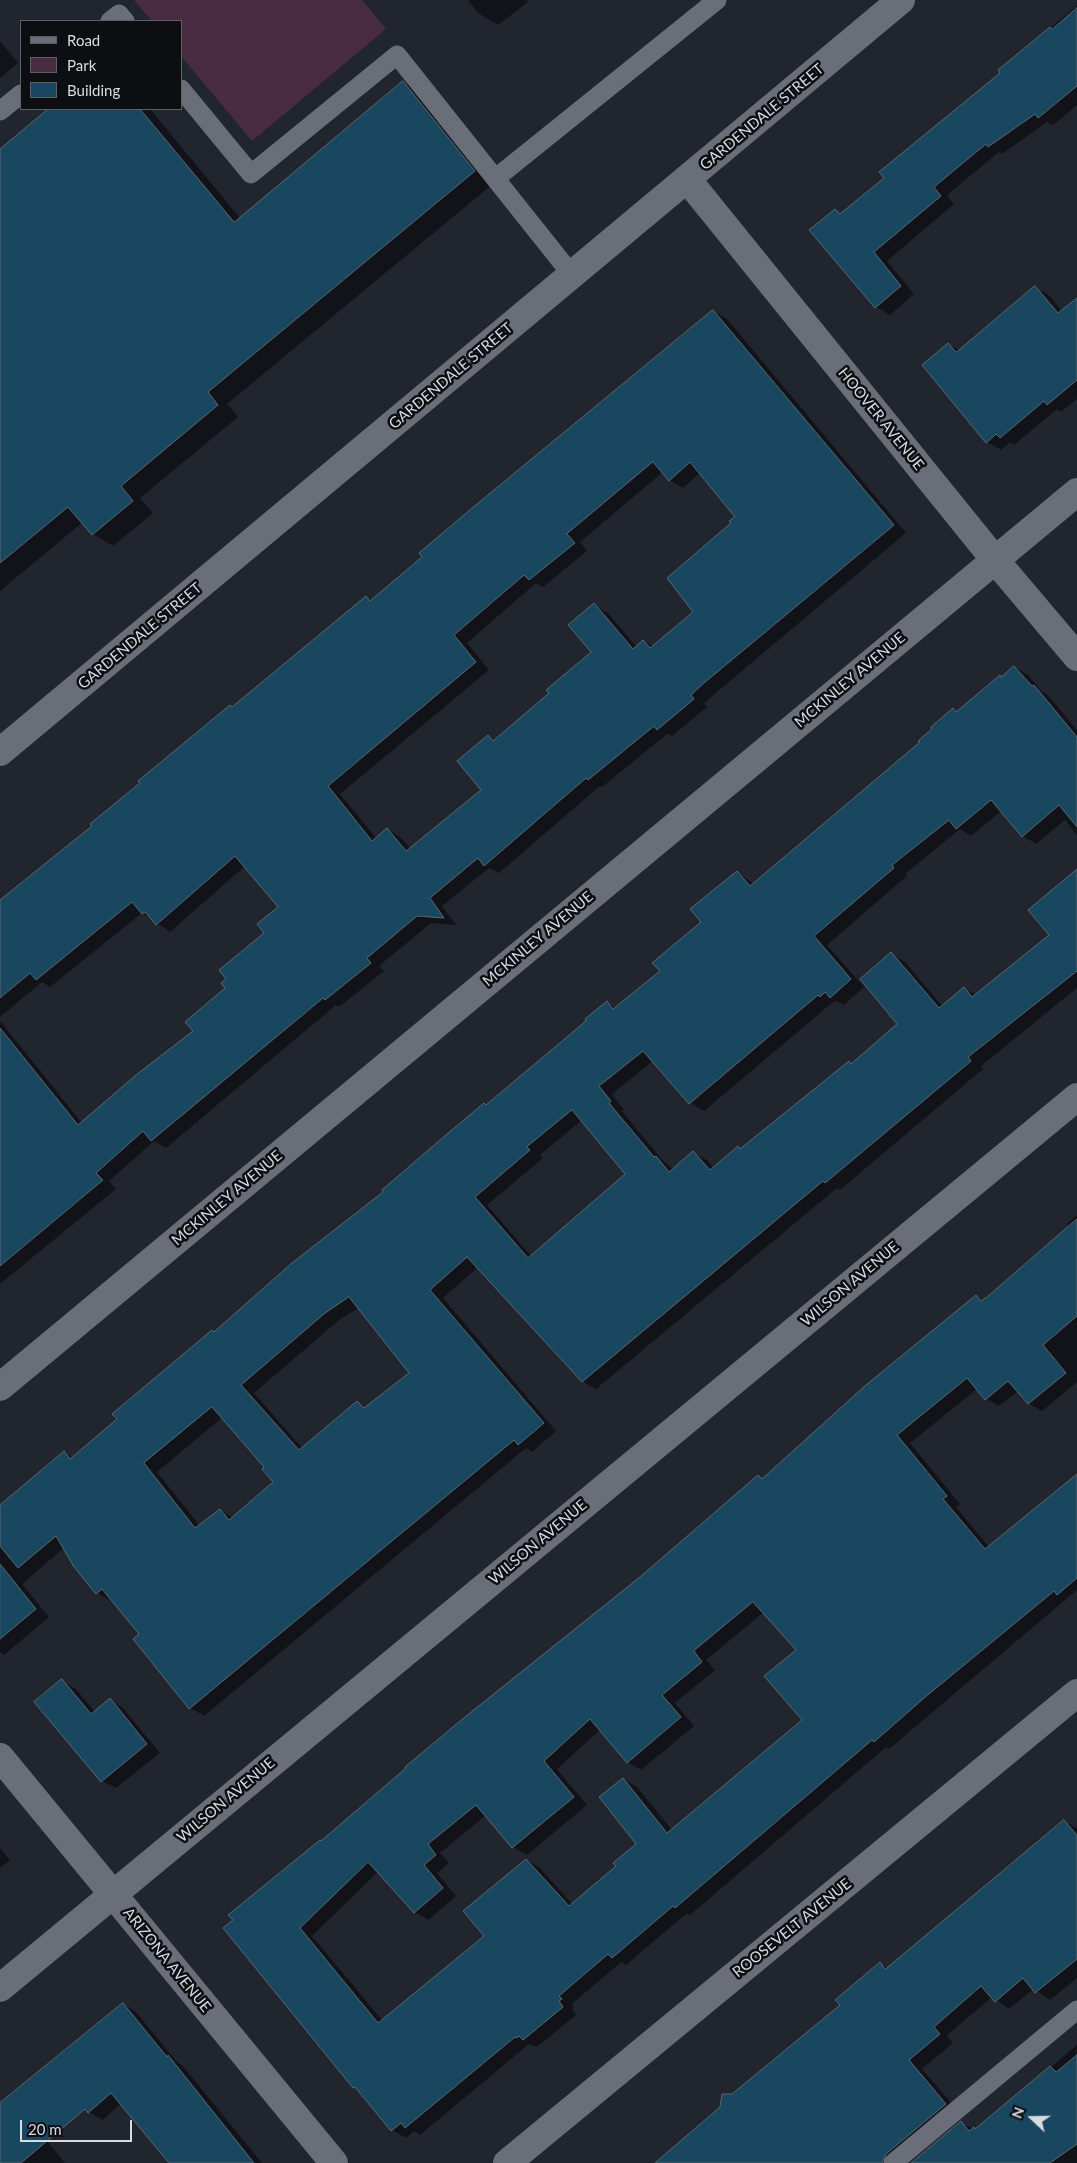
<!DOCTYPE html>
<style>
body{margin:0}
#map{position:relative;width:1077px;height:2163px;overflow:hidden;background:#21252e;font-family:Lato,sans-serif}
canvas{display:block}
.legend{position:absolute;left:20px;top:20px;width:162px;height:90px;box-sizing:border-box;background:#0c0e12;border:1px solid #5e6065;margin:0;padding:6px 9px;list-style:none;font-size:15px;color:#d9dbe2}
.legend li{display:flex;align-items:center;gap:10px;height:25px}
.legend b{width:25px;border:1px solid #5e6065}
.north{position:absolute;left:1007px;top:2093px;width:50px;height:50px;-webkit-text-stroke:4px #0c0e12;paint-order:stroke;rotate:291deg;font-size:14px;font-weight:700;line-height:20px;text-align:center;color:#d9dbe2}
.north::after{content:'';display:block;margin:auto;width:18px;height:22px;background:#d9dbe2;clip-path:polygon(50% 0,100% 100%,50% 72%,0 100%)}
.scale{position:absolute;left:20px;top:2120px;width:112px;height:22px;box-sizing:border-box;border:2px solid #d9dbe2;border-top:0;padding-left:6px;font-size:15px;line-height:18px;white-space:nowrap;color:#d9dbe2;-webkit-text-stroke:4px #0c0e12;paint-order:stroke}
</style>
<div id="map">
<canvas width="1077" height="2163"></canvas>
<ul class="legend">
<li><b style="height:6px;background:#696e79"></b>Road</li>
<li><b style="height:14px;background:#4a2c42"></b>Park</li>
<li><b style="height:14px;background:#194760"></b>Building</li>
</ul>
<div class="north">N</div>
<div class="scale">20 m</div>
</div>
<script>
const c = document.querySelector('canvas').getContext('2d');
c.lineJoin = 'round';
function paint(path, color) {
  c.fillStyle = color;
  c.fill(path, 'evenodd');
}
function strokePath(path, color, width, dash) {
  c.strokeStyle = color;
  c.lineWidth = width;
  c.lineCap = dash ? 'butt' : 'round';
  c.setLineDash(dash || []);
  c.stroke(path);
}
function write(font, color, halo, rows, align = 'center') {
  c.font = font + ' Lato,sans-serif';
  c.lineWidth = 5;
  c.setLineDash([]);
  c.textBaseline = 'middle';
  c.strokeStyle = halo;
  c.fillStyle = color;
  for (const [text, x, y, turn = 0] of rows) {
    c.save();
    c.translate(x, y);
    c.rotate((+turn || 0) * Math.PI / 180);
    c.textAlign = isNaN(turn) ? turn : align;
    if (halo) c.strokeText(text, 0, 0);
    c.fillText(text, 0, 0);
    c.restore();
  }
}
const green = new Path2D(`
 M134 0H362L386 29 252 141 181 56V21H152Z`);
const shadow = new Path2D(`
 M468 0H527L528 2 498 25 478 13Z
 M1077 6V105L1053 125 1047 122 1002 154 999 152 947 195 954 204 887 261 914 294 890 315 876 307 835 210 842 214 885 178 1002 73 1000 70Z
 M0 41 18 63 0 78Z
 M403 82 423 94 494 183 227 404 238 417 140 498 153 513 113 546 93 534 83 522 0 591V150L50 109H150L240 218Z
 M1035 288 1049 295 1062 311 1077 299V399L1061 412 1057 409 1014 445 1010 442 1001 450 987 442 948 344 959 350Z
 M713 311 727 319 906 533 718 691 704 703 707 707 672 736 667 734 602 787 600 786 499 873 489 868 442 906 456 925 431 923 379 966 384 971 339 1007 336 1005 166 1148 154 1141 109 1181 116 1189 0 1284V1021L82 1123 195 1031 266 933 280 908 245 866 170 932 142 913 50 987 42 982 0 1017V900L93 827 366 597 373 601ZM663 472 670 480 683 488 700 473 737 517 695 612 654 647 643 641 637 647 608 613 594 605 591 654 496 741 488 737 483 790 411 849 400 837 387 829 376 838 340 794 489 670 467 643 536 583 543 587 587 551 580 542Z
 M1015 667 1028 675 1041 691 1047 694 1077 730V835L1065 820 1036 844 1023 836 1001 811 971 836 960 829 905 874 907 876 827 945 864 987 844 1005 837 1001 832 1003 704 1111 690 1103 653 1061 612 1094 624 1110 622 1111 663 1161 673 1169 693 1153 707 1160 714 1168 738 1148 741 1150 849 1063 852 1064 899 1024 891 954 905 962 943 1007 964 988 976 995 1051 935 1077 871V988L981 1066 983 1069 840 1190 837 1188 596 1389 582 1381 478 1267 443 1298 556 1431 532 1452 526 1448 204 1716 190 1708 141 1634 112 1600 111 1601 97 1593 75 1566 64 1548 22 1584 49 1617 4 1655 0 1652V1507L64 1452 73 1458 215 1333 588 1021 607 1003 616 1008 661 971 703 922 737 872 754 884 922 742 954 710 958 712 1000 676 1003 678ZM582 1120 627 1174 532 1257 487 1205 543 1158 540 1155ZM358 1308 411 1373 367 1408 358 1403 303 1449 254 1393 338 1321ZM223 1417 265 1467 275 1482 234 1518 220 1510 200 1526 157 1472Z
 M1077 1215V1382L1042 1411 1028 1403 1018 1391 999 1406 986 1399 977 1389 910 1443 960 1504 956 1507 989 1547 1077 1476V1590L889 1749 886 1747 690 1915 687 1913 626 1965 621 1962 572 2004 574 2008 572 2009 576 2015 537 2047 529 2044 420 2135 414 2131 406 2138 392 2130 225 1928 321 1842 641 1578 758 1477 764 1480 976 1296 984 1301 1070 1227 1067 1224ZM764 1612 797 1650 804 1721 672 1830 637 1787 624 1779 638 1844 618 1866 573 1905 540 1868 527 1860 485 1936 383 2021 312 1936 378 1872 415 1912 428 1920 456 1896 437 1873 449 1863 440 1853 486 1815 513 1847 527 1855 587 1805 557 1769 600 1730 627 1762 641 1770 694 1726 675 1703 715 1670 706 1660Z
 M62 1681 76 1689 95 1712 110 1700 123 1708 160 1753 116 1788 102 1781Z
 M1064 1821 1076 1828 1077 1827V1978L1050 2000 1034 1989 1009 2009 992 1997 947 2035 953 2043 922 2069 959 2112 888 2163H655L721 2108 732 2095 842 2005 880 1964 888 1968Z
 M0 1848 10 1860 0 1868Z
 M123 2004 136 2012 177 2062 182 2065 262 2163H171L121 2103 103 2120 89 2112Z
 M1077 2045V2163H913L961 2123 976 2130Z
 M0 2105 20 2108 65 2163H0Z`);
const building = new Path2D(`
 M1077 8V86L1038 118 1035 114 988 147 986 144 934 187 941 196 874 252 901 286 875 308 809 230 835 209 840 214 884 178 879 172 1000 73 998 70 1050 27 1052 29Z
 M403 81 475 171 208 392 218 405 121 486 133 501 92 535 68 507 0 563V149L48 109H140L234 222Z
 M1035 286 1058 313 1077 298V380L1047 405 1044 401 1000 438 996 434 986 443 922 365 948 343 956 352Z
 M713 310 894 525 704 683 691 695 694 699 657 730 654 726 588 780 586 778 484 866 478 858 430 898 444 918 417 916 367 958 371 963 325 1000 323 998 151 1141 143 1131 96 1173 103 1180 0 1266V1028L78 1125 136 1075 193 1031 185 1022 225 988 221 983 226 979 219 970 264 933 257 924 278 907 235 856 156 925 145 912 142 914 132 902 36 980 30 973 0 998V900L92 826 90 824 140 783 138 781 230 705 232 707 366 596 370 601 422 557 419 553 471 509ZM653 462 669 481 690 462 735 517 729 521 731 523 667 578 693 612 650 648 643 640 633 649 594 603 568 625 591 652 590 653 546 690 549 693 493 741 488 735 457 761 481 790 406 851 387 828 372 841 328 786 476 662 454 635 524 575 529 580 575 543 567 534Z
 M1014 666 1032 686 1034 685 1077 737V827L1059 805 1022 837 991 800 956 829 949 820 892 865 894 868 814 936 851 979 830 998 825 992 820 997 818 995 689 1104 643 1051 599 1086 611 1101 609 1103 654 1157 656 1156 669 1172 693 1151 710 1170 738 1146 740 1149 849 1061 851 1064 897 1024 860 979 891 952 939 1008 964 987 972 997 1049 935 1028 910 1077 869V971L968 1057 971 1061 825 1183 823 1181 582 1382 467 1257 430 1290 544 1423 518 1445 514 1440 189 1709 133 1639 139 1634 102 1589 96 1594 74 1567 56 1536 18 1568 0 1546V1505L64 1451 70 1459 117 1419 112 1414 212 1330 214 1332 292 1263 383 1192 382 1190 440 1140 484 1103 486 1105 586 1021 585 1019 607 1001 613 1009 660 971 652 963 701 922 690 909 722 883 737 871 750 886 920 742 918 741 932 729 931 727 953 708 956 712 1000 675 1001 677ZM572 1110 625 1174 528 1258 475 1197 530 1150 527 1147ZM349 1297 409 1373 364 1408 357 1401 299 1450 241 1385 324 1314ZM212 1407 264 1467 262 1469 273 1482 229 1520 220 1509 195 1528 144 1463Z
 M1077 1219V1316L1043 1345 1066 1373 1028 1404 1008 1381 985 1400 967 1378 897 1435 947 1496 943 1499 985 1549 1077 1474V1578L1057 1595 1054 1591 924 1698 874 1742 872 1740 675 1908 673 1906 612 1958 608 1954 559 1996 562 1999 559 2001 563 2007 523 2040 519 2036 516 2038 515 2037 405 2128 401 2123 391 2131 355 2087 353 2088 223 1928 233 1920 228 1915 320 1840 321 1841 406 1768 405 1767 465 1717 640 1577 758 1475 762 1479 866 1385 976 1295 981 1301 987 1297ZM753 1602 796 1650 764 1676 802 1720 667 1833 623 1778 599 1797 636 1844 613 1863 616 1866 569 1906 526 1859 463 1911 484 1936 378 2023 300 1928 368 1862 414 1913 443 1888 424 1865 436 1855 428 1844 476 1805 512 1848 574 1797 544 1761 590 1719 627 1763 681 1717 662 1695 702 1662 694 1651Z
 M0 1564 36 1609 0 1639Z
 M62 1679 91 1714 110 1698 147 1744 101 1782 34 1702Z
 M1064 1820 1077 1835V1959L1035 1993 1023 1978 995 2002 981 1986 934 2027 940 2034 909 2060 946 2104 886 2154 882 2163H655L720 2107 722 2094H732L840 2005 835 2000 880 1962 885 1969Z
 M123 2003 167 2057 168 2055 254 2163H169L111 2093 88 2113 85 2109 21 2163H0V2103Z
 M1077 2055V2144L1050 2163H911L961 2121 969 2131 974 2127 975 2129 1050 2066 1056 2072Z`);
const service = new Path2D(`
 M110 21 119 14 125 21
 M181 89 251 174 397 55 572 275
 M0 111 21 94
 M496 178 717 0
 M893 2163 1077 2010`);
const minor = new Path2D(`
 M687 179 995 560 1077 657
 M0 1387 1077 492
 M0 1757 334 2163
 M0 1988 1077 1097
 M507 2163 1077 1693`);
const tertiary = new Path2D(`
 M0 752 901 0`);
const streetNames = [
 ["GARDENDALE STREET",762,117,-40],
 ["GARDENDALE STREET",451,376,-40],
 ["HOOVER AVENUE",881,419,51],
 ["GARDENDALE STREET",140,636,-40],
 ["MCKINLEY AVENUE",850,680,-40],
 ["MCKINLEY AVENUE",538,939,-40],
 ["MCKINLEY AVENUE",227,1198,-40],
 ["WILSON AVENUE",850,1284,-40],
 ["WILSON AVENUE",538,1542,-40],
 ["WILSON AVENUE",226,1800,-40],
 ["ROOSEVELT AVENUE",792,1928,-39],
 ["ARIZONA AVENUE",167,1960,51]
];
paint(green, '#4a2c42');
paint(shadow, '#0007');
paint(building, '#194760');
strokePath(building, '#5c676f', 1);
strokePath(service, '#696e79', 19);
strokePath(minor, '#696e79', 28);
strokePath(tertiary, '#696e79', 28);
write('15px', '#d9dbe2', '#0c0e12', streetNames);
</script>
